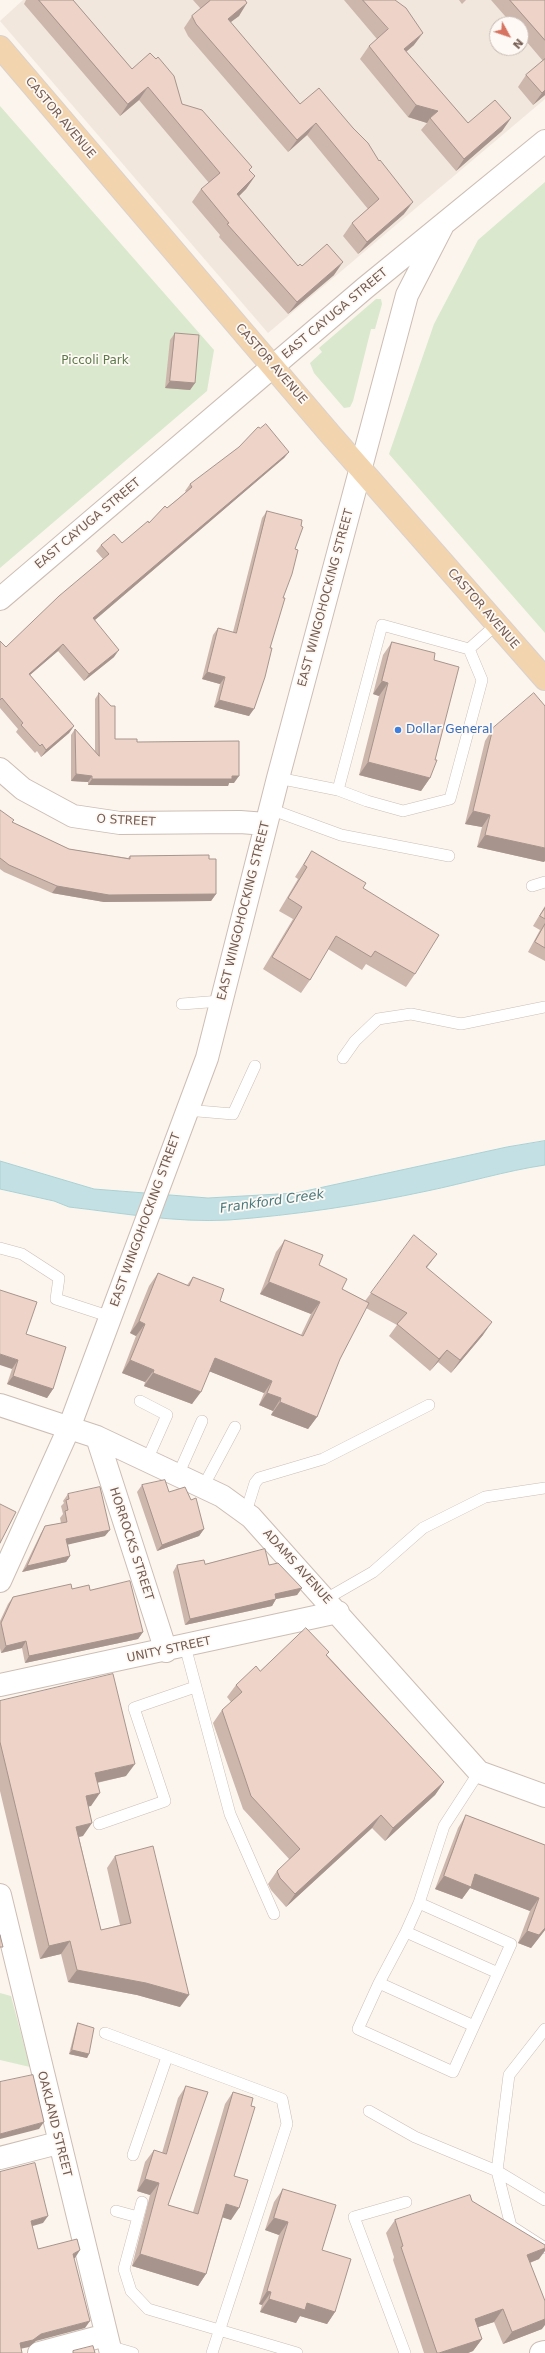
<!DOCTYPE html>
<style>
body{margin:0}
#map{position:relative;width:545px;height:2353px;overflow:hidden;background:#fbf5ee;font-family:"DejaVu Sans",sans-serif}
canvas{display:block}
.north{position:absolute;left:489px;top:16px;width:40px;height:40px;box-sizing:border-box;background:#fef9f4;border:1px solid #c7bab3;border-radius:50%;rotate:130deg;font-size:11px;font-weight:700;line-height:16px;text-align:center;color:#755c52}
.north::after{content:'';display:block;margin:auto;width:14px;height:18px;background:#d77361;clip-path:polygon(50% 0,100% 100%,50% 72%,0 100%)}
</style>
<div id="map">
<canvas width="545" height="2353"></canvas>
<div class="north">N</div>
</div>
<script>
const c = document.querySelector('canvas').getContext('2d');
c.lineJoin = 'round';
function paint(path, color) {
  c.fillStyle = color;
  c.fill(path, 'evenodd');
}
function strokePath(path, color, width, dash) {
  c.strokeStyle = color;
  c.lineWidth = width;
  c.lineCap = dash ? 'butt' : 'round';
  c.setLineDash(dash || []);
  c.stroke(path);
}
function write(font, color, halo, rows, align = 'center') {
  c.font = font + ' "DejaVu Sans",sans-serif';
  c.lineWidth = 3.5;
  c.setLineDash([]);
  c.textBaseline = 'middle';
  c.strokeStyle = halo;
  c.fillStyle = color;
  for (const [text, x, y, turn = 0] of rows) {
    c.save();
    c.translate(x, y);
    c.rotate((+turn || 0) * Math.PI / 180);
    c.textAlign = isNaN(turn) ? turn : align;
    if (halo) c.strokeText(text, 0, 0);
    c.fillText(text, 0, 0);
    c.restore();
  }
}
const residential = new Path2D(`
 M23 0H545V99L268 333 0 21ZM497 24H521V48H497Z`);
const green = new Path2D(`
 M0 106 214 350 207 391 0 568Z
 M545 182V633L389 454 434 324 478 240Z
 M376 299H381L382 304 375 329H371L353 401 350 407 344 408 314 373 310 363 322 352 319 348Z
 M0 1993 11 1996 30 2067 0 2060Z`);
const water = new Path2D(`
 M545 1141V1165C505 1171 466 1183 427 1191 362 1205 295 1215 229 1220 176 1223 122 1213 69 1207L54 1201 0 1189V1161L94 1189 208 1198 296 1193 507 1147Z`);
const service = new Path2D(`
 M382 625 469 649 482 680 450 799 403 811 367 801 338 790Z
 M469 649 497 624
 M278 778 338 790
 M270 809 341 835 449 856
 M532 886 545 882
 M182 1004 221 1001
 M343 1058 355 1041 378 1019 411 1014 461 1024 545 1007
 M186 1110 233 1114 255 1066
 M0 1248 22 1254 59 1278 56 1299 111 1317
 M140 1401 167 1415 147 1460
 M178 1475 202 1421
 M203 1487 235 1427
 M246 1512 255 1483 259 1478 323 1459 429 1405
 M326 1599 373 1572 423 1528 485 1497 545 1488
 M185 1646 230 1814 274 1914
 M99 1824 165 1801 134 1708 195 1687
 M419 1903 406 1932 498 1973 511 1944 419 1903 444 1826 479 1772
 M406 1932 379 1983 474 2026
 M379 1983 358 2029 453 2072 498 1973
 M545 2029 509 2075 497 2171 511 2226 545 2248
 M105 2033 282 2099 287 2124 212 2353
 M369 2111 415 2137 497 2171 545 2200
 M133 2155 167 2057
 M142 2202 124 2269 131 2291 148 2309 297 2353
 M116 2211 138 2217
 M109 2346 133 2353
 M405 2353 354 2217 406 2202`);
const minor = new Path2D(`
 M0 599 365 288 545 141
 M0 769 23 789 73 816 120 823 240 822 266 824
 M0 1405 97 1437 222 1496 251 1517 479 1772 545 1796
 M97 1437 166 1651
 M0 1581 69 1428 207 1058 278 778 407 295 442 227
 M0 1685 338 1612
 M0 1895 111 2353
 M0 2158 58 2143
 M39 2353 106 2335
 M541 2353 545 2352`);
const primary = new Path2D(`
 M0 47 330 434 545 679`);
const wall = new Path2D(`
 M26 0H73L132 69 182 104 255 176 246 189 239 196 298 266H302L334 275 288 314 219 237 220 235 192 202 201 189 209 183 139 100 120 116 24 4Z
 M193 0H245L239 16 230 22 300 104 404 214 358 254 343 236 352 223 368 209 307 135 288 152 188 36 184 28 192 16 201 9Z
 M344 0H395L414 45 406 52 468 123 511 118 502 131 456 171 421 130 427 123 408 117 360 59 369 46 377 39Z
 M459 0H466L462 4Z
 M491 0H545V95L533 105 518 87 526 75 543 61 521 35V24H512Z
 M175 333 195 383 190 390 165 388 170 340Z
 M289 452 284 458 95 620 114 657 84 681 58 651 30 675 74 726 69 733 41 757 37 751 35 753 16 732 18 729 0 708V641L6 647 103 559 96 551 101 545 122 543 149 523 186 492 185 491 190 484Z
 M267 511 295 549 270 648 249 716 214 707 220 684 202 679 213 635 218 628 233 632 262 518Z
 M392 642 434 660 435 760 430 778 421 791 359 775 379 696 373 694 383 655Z
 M99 693 115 739 137 742 234 783H229L228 786 88 785V782L71 781V735L75 729 95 751V699Z
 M493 728 544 862 477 847 482 827 465 824 485 741Z
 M0 810 12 822 69 849 128 858 130 856 209 859 216 894 211 901 104 902 52 893 4 872 0 869Z
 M312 851 363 888 415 974 406 987 366 964 362 970 328 949 310 980 301 993 263 969 293 919 279 911 298 879 295 877 304 863Z
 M545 906V961L528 952 540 930 533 926Z
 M285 1240 319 1265 342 1289 365 1301 371 1293 427 1268 483 1335 451 1373 438 1362 430 1371 389 1336 397 1325 366 1308 340 1359 317 1417 308 1429 271 1415 273 1411 259 1405 264 1393 209 1371 192 1404 144 1386 145 1382 122 1373 136 1336 130 1333 149 1286 158 1273 187 1285 193 1277 220 1301 301 1335 311 1314 260 1294 276 1252Z
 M26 1334 53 1389 47 1398 7 1384 12 1369Z
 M142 1485 169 1492 204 1529 199 1536 157 1551 137 1492Z
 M68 1494 105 1536 68 1544 70 1556 66 1562 22 1572 41 1533 45 1526 61 1523 60 1518 63 1514 61 1506 64 1503 63 1501Z
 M205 1564 269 1565 302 1588 297 1595 276 1599 272 1606 185 1625 173 1572 177 1565Z
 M72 1589 90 1590 143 1632 138 1639 25 1663 22 1648 1 1653 0 1648V1621L8 1604 13 1597Z
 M327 1655 444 1782 435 1795 385 1841 372 1828 286 1907 271 1890 268 1884 277 1871 290 1860 243 1809 213 1723 222 1710 231 1702 227 1697 236 1685 260 1671Z
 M0 1701 126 1776 97 1783 91 1806H88L83 1836 79 1837 101 1930 120 1925 107 1868 115 1856 180 2007 137 1995 68 1982 61 1954 40 1959 0 1791Z
 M466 1815 545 1845V1930L531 1948 518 1943 530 1911 470 1888 462 1899 435 1889 458 1828Z
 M78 2023 89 2054 87 2058 69 2054 76 2027Z
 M186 2086 168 2205 193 2212 225 2104 233 2092 234 2176 231 2220 223 2217 206 2274 198 2286 132 2266 150 2195 137 2191 145 2162 154 2150 162 2153 178 2098Z
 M283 2189 322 2250 335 2312 327 2324 300 2316 296 2323 260 2312 262 2305 259 2304 279 2235 265 2230 274 2202Z
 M472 2201 539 2259 530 2263 542 2329 503 2344 494 2322 478 2327 482 2339 473 2351 468 2353H424L393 2260 394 2257 386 2233 395 2220Z`);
const shadedWall = new Path2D(`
 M247 3 239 16 219 31 228 19Z
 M423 33 414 45 395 61 404 49Z
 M148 87 139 100 120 116 128 104Z
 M545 90V95L533 105 542 93Z
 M416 105 438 111 430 118 427 123 408 117Z
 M511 118 502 131 456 171 464 159Z
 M316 123 307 135 288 152 297 140Z
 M255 176 246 189 229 206 237 194Z
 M413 202 404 214 358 254 367 242Z
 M343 262 334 275 288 314 297 302Z
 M170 381 195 383 190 390 165 388Z
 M289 452 284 458 89 625 93 618Z
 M63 644 58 651 24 680 29 674Z
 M119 650 114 657 84 681 89 674Z
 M207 672 225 677 220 684 202 679Z
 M382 681 388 683 379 696 373 694Z
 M219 700 254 709 249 716 214 707Z
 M74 726 69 733 41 757 46 750Z
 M368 762 430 778 421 791 359 775Z
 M76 774 92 776 88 782 71 781Z
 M232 776H239L234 783H229L228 786 88 785 92 779Z
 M473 811 490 815 482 827 465 824Z
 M485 835 545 848V861L544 862 477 847Z
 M57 886 216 894 211 901 104 902 52 893Z
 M437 1254 428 1266 417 1279 426 1267Z
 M269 1282 320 1302 311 1314 260 1294Z
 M139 1321 145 1324 136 1336 130 1333Z
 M492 1322 483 1335 451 1373 460 1360Z
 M447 1350 438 1362 430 1371 439 1359Z
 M0 1354 18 1360 12 1369 0 1365Z
 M215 1358 272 1381 264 1393 206 1370Z
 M130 1360 154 1370 145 1382 122 1373Z
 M153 1373 201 1392 192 1404 144 1386Z
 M13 1376 53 1389 47 1398 7 1384Z
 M267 1393 281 1398 273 1411 259 1405Z
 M280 1402 317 1417 308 1429 271 1415Z
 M204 1529 199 1536 157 1551 162 1545Z
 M110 1530 105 1536 62 1546 66 1539Z
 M70 1556 66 1562 22 1572 27 1566Z
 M302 1588 297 1595 276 1599 272 1606 185 1625 190 1619 275 1594Z
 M143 1632 138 1639 25 1663 29 1656Z
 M26 1641 22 1648 1 1653 6 1646Z
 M135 1764 126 1776 86 1785 95 1773Z
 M444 1782 435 1795 385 1841 393 1828Z
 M100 1793 91 1806 77 1809 86 1796Z
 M381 1815 372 1828 286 1907 295 1894Z
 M92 1823 83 1836 68 1839 76 1827Z
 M475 1874 539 1898 530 1911 470 1888 462 1899 435 1889 444 1876Z
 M545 1928V1930L531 1948 518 1943 527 1931Z
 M70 1941 61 1954 40 1959 49 1946Z
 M77 1970 146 1983 189 1995 180 2007 137 1995 68 1982Z
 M72 2050 89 2054 87 2058 69 2054Z
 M44 2122 39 2129 0 2139V2134Z
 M145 2179 159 2183 150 2195 137 2191Z
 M226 2204 239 2208 231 2220 218 2216Z
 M48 2216 43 2223 26 2228 31 2221Z
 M274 2218 288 2222 279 2235 265 2230Z
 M545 2248V2251L539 2259 518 2267 527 2255Z
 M80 2250 75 2258 68 2261 73 2254Z
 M140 2254 206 2274 198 2286 132 2266Z
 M267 2291 271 2292 262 2305 259 2304Z
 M269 2299 307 2303 335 2312 327 2324 300 2316 296 2323 260 2312Z
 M503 2309 494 2322 466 2331 475 2319Z
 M545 2319V2325L542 2329 503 2344 512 2332Z
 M90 2321 85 2328 36 2341 29 2347 15 2350 20 2343 41 2334Z
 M482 2339 473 2351 468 2353H439Z`);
const building = new Path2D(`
 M39 0H73L132 69 150 53 156 59 158 57 174 76 182 104 202 110 252 167 249 170 255 176 237 194 298 266 300 264 302 266 327 244 343 262 297 302 227 224 229 223 201 189 220 173 148 87 128 104Z
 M211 0H245L247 3 228 19 300 104 319 88 353 128 368 143 379 161 380 160 413 202 367 242 352 223 379 199 316 123 297 140 196 24 192 16Z
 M363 0H395L406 8 423 33 404 49 468 123 495 100 511 118 464 159 430 118 438 111 416 105 369 46 388 29Z
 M510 0H545V40Z
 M545 59V90L542 93 526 75Z
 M175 333 199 335 195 383 170 381Z
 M266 424 289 452 93 618 119 650 89 674 63 644 29 674 74 726 46 750 42 744 40 746 21 725 23 723 2 698 0 700V641L6 647 59 596 109 554 101 545 114 534 122 543 148 521 149 523 165 506 167 508 178 499 192 487 190 484 239 447 258 427 260 428Z
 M267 511 302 520 301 526 303 527 295 549 298 550 292 574 283 598H285L270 648H272L265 677 254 709 219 700 225 677 207 672 218 628 236 633Z
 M392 642 435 653 434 660 459 667 435 760H437L430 778 368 762 388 683 382 681Z
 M99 693 111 706H115V739H137V742L239 741V776H232V779H92V776L76 774 75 729 99 756Z
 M534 693 545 706V848L485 835 490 815 473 811 493 728Z
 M0 810 14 820 12 822 69 849 130 859V856L209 855V859H216V894L109 895 57 886 9 865 0 858Z
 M312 851 366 883 363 888 439 935 415 974 375 951 371 957 336 936 310 980 272 957 302 907 288 898 307 867 304 865Z
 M545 908V919L540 916Z
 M545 924V948L535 942Z
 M414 1235 437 1254 426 1267 492 1322 460 1360 447 1350 439 1359 397 1324 407 1313 371 1293Z
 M285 1240 323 1255 319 1265 347 1279 342 1289 369 1303 340 1359 317 1417 280 1402 281 1398 267 1393 272 1381 215 1358 201 1392 153 1373 154 1370 130 1360 145 1324 139 1321 158 1273 189 1286 193 1277 224 1289 220 1301 303 1336 320 1302 269 1282Z
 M0 1290 37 1302 26 1334 66 1347 53 1389 13 1376 18 1360 0 1354Z
 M165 1480 169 1492 185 1487 191 1500 196 1498 204 1529 162 1545 142 1485Z
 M100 1487 110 1530 66 1539 70 1556 27 1566 45 1526 67 1522 65 1511 68 1510 66 1500 69 1499 68 1494Z
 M0 1504 16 1512 0 1543Z
 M265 1549 269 1565 278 1563 302 1588 275 1594 276 1599 190 1619 177 1565 204 1560 205 1564Z
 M130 1581 143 1632 29 1656 26 1641 6 1646 1 1623 13 1597 71 1584 72 1589 89 1585 90 1590Z
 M306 1628 329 1652 326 1655 444 1782 393 1828 381 1815 295 1894 280 1878 277 1871 300 1849 251 1796 222 1710 242 1692 236 1685 256 1666 260 1671Z
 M113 1674 135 1764 95 1773 100 1793 86 1796 92 1823 76 1827 101 1930 131 1923 115 1856 153 1846 189 1995 146 1983 77 1970 70 1941 49 1946 0 1742V1701Z
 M466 1815 545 1845V1928L539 1935 527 1931 539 1898 475 1874 471 1887 444 1876Z
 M0 1935 3 1947H0Z
 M78 2023 94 2028 89 2054 72 2050Z
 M33 2075 44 2122 0 2134V2082Z
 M186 2086 208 2092 168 2205 198 2214 233 2092 253 2098 251 2106 255 2107 234 2176 248 2180 239 2208 226 2204 206 2274 140 2254 159 2183 145 2179 154 2150 166 2154Z
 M35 2163 48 2216 31 2221 38 2249 77 2239 80 2250 73 2254 90 2321 41 2334 33 2340 20 2343 22 2353H0V2172Z
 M283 2189 336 2205 322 2250 351 2259 335 2312 307 2303 305 2310 269 2299 271 2292 267 2291 288 2222 274 2218Z
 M470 2195 472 2201 545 2245V2248L527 2255 545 2301V2319L512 2332 503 2309 475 2319 482 2339 439 2353H437L401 2247 403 2246 395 2220Z
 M93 2346 95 2353H73V2351Z`);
const markers = [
 [398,730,4,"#3f7fe0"]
];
const streetNames = [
 ["CASTOR AVENUE",60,118,50],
 ["EAST CAYUGA STREET",335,314,-40],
 ["CASTOR AVENUE",271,364,49],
 ["EAST CAYUGA STREET",88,524,-40],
 ["EAST WINGOHOCKING STREET",326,598,-75],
 ["CASTOR AVENUE",483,609,49],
 ["O STREET",126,821,3],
 ["EAST WINGOHOCKING STREET",244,911,-76],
 ["EAST WINGOHOCKING STREET",146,1220,-70],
 ["HORROCKS STREET",131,1544,72],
 ["ADAMS AVENUE",297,1567,48],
 ["UNITY STREET",169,1650,-12],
 ["OAKLAND STREET",54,2124,76]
];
const parkNames = [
 ["Piccoli Park",95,361]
];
const shopNames = [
 ["Dollar General",406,730]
];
const waterNames = [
 ["Frankford Creek",272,1202,-8]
];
paint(residential, '#f2e7dd');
paint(green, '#dae8cd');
paint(water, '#c3e1e4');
strokePath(water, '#abd1d4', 1);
strokePath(service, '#cdbdb4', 12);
strokePath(minor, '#cdbdb4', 24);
strokePath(primary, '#d8d1cf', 24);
strokePath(service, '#fff', 11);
strokePath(minor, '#fff', 22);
strokePath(primary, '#f2d4ae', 22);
paint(wall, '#cdb6ac');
paint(shadedWall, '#a7948c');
paint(building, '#eed4c8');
strokePath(building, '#a7948c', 1);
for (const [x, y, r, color] of markers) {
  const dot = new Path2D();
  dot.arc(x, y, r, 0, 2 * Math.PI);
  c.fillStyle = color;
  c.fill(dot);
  strokePath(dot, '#fef9f4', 1.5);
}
write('12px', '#755c52', '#fef9f4', streetNames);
write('12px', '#5c794b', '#fef9f4', parkNames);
write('12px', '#366cbe', '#fef9f4', shopNames, 'left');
write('italic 13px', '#4a7a7f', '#fef9f4', waterNames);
</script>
